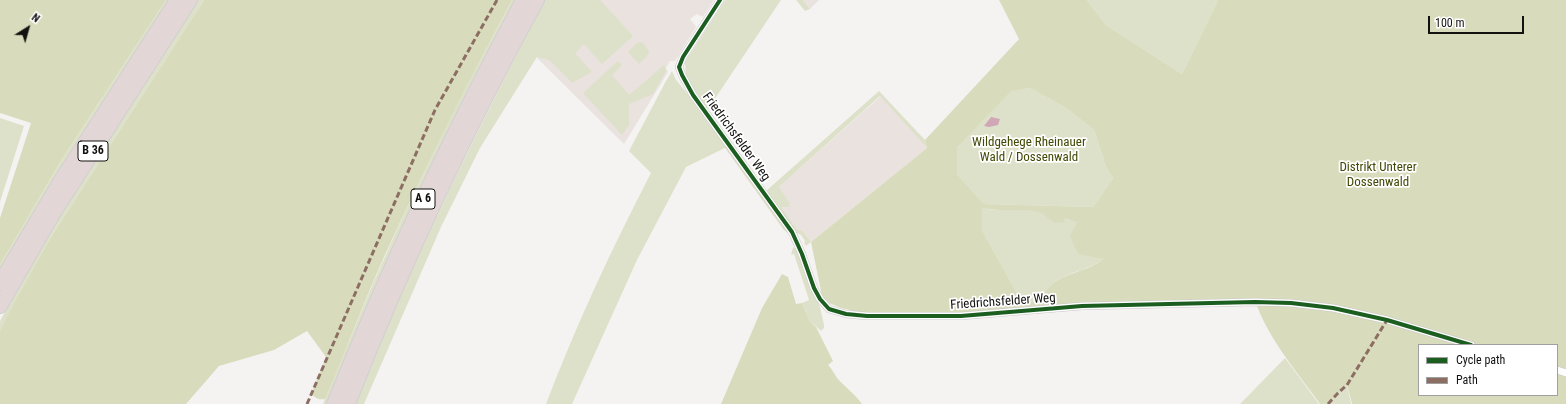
<!DOCTYPE html>
<style>
body{margin:0}
#map{position:relative;width:1566px;height:404px;overflow:hidden;background:#f5f3f1;font-family:"Roboto Condensed",sans-serif}
canvas{display:block}
.legend{position:absolute;left:1418px;top:344px;width:140px;height:52px;box-sizing:border-box;background:#fff;border:1px solid #a1a0a0;margin:0;padding:5px 7px;list-style:none;font-size:12px;color:#131211}
.legend li{display:flex;align-items:center;gap:8px;height:20px}
.legend b{width:20px;border:1px solid #a1a0a0}
.north{position:absolute;left:8px;top:8px;width:40px;height:40px;-webkit-text-stroke:3px #fff;paint-order:stroke;rotate:37deg;font-size:11px;font-weight:700;line-height:16px;text-align:center;color:#131211}
.north::after{content:'';display:block;margin:auto;width:14px;height:18px;background:#131211;clip-path:polygon(50% 0,100% 100%,50% 72%,0 100%)}
.scale{position:absolute;left:1428px;top:16px;width:96px;height:18px;box-sizing:border-box;border:2px solid #131211;border-top:0;padding-left:5px;font-size:12px;line-height:14px;white-space:nowrap;color:#131211;-webkit-text-stroke:3px #fff;paint-order:stroke}
</style>
<div id="map">
<canvas width="1566" height="404"></canvas>
<ul class="legend">
<li><b style="height:5px;background:#1b5e20"></b>Cycle path</li>
<li><b style="height:5px;background:#8d6e63"></b>Path</li>
</ul>
<div class="north">N</div>
<div class="scale">100 m</div>
</div>
<script>
const c = document.querySelector('canvas').getContext('2d');
c.lineJoin = 'round';
function paint(path, color) {
  c.fillStyle = color;
  c.fill(path, 'evenodd');
}
function strokePath(path, color, width, dash) {
  c.strokeStyle = color;
  c.lineWidth = width;
  c.lineCap = dash ? 'butt' : 'round';
  c.setLineDash(dash || []);
  c.stroke(path);
}
function write(font, color, halo, rows, align = 'center') {
  c.font = font + ' "Roboto Condensed",sans-serif';
  c.lineWidth = 3.5;
  c.setLineDash([]);
  c.textBaseline = 'middle';
  c.strokeStyle = halo;
  c.fillStyle = color;
  for (const [text, x, y, turn = 0] of rows) {
    c.save();
    c.translate(x, y);
    c.rotate((+turn || 0) * Math.PI / 180);
    c.textAlign = isNaN(turn) ? turn : align;
    if (halo) c.strokeText(text, 0, 0);
    c.fillText(text, 0, 0);
    c.restore();
  }
}
const built = new Path2D(`
 M567 0H714L703 17 700 15 699 16 697 14 690 19 696 27 675 61H670L666 68 668 72 624 144 537 58Z
 M803 0H819L810 9Z
 M881 96 927 148 811 242 803 231 797 229 771 194Z`);
const green = new Path2D(`
 M166 0H169L64 164 0 268V265L62 159Z
 M198 0H204L49 240 0 331V321L11 300 66 206Z
 M512 0H515C444 130 383 267 327 404H323C334 374 348 344 360 314 405 207 457 102 512 0Z
 M545 0H600L633 36 602 64 584 44 575 53 592 72 572 83 549 60 537 57 480 148 441 227 364 404H355C410 265 476 132 545 0Z
 M725 0H781L708 109 692 87 686 76 685 62Z
 M796 0H803L810 9 805 11Z
 M1087 0H1218L1182 74 1106 25Z
 M641 42 644 44 649 52 648 55 639 64 628 52 637 43Z
 M618 61 622 65 612 75 629 95 664 65 666 71 653 94 629 104V125L622 135 583 93Z
 M672 71 676 80 692 99 791 236 783 229 725 148 686 167 637 260 572 404H546C576 325 612 248 651 173L629 151 666 81Z
 M1030 88 1066 108 1094 130 1106 167 1113 178 1093 207 984 204 957 174V148L1011 90Z
 M879 91 925 140 927 148 880 96 779 187 790 204 789 207H781L797 229 803 231 811 242 806 246 804 243 805 241 801 235 796 233 766 191Z
 M0 118 24 126 0 202Z
 M982 207C1000 214 1027 204 1043 213 1047 216 1050 219 1053 222L1065 218 1077 223 1098 257 1103 259C1088 271 1064 272 1050 286 1045 290 1042 296 1039 301L1028 302 1019 297 982 230Z
 M793 247 796 249 799 255 820 307 824 325V328L821 331 809 320 802 303 809 300 794 254 791 255Z
 M1285 358 1319 404H1240Z
 M1347 384 1351 404H1327Z`);
const forest = new Path2D(`
 M0 0H166L62 159 0 265V218L31 123 0 113Z
 M204 0H512C467 84 424 170 384 257 363 304 345 352 325 399 318 400 316 398 311 394L326 357 307 331 274 350 219 366 186 404H0V331L10 311 49 240Z
 M999 0H1087L1106 25 1182 74 1218 0H1566V404H1352L1347 384 1328 404H1320C1298 373 1266 336 1255 300L962 313 866 314 841 308 829 303 822 296 811 242 927 148 925 140 1019 39ZM1030 88 1066 108 1094 130 1106 167 1113 178 1093 207 984 204 957 174V148L1011 91ZM982 208 999 210H1030L1042 213 1053 222 1063 223 1065 218 1077 223 1070 236 1078 254 1103 259C1088 272 1064 272 1050 286 1045 290 1042 296 1039 301L1028 302 1024 297H1019L982 230ZM1419 345H1557V395H1419Z
 M782 274 788 277 796 304 802 303 809 320 816 327 833 361 828 365C832 369 834 373 837 378 845 387 855 394 862 404H721L762 308Z`);
const water = new Path2D(`
 M991 117 1000 119 998 125 989 127 984 126Z`);
const street = new Path2D(`
 M720 0 683 57 679 67 682 75 693 95 792 232 802 254 814 288 820 299 829 309 846 314 867 316H961L1082 306 1255 302 1291 303 1333 308 1387 320 1471 345
 M1557 370 1566 373`);
const highway = new Path2D(`
 M0 283 60 182 177 0
 M0 306 51 217 190 0
 M334 404C389 266 453 131 523 0
 M348 404C402 266 466 130 537 0`);
const quiet = new Path2D(`
 M307 404 435 110 497 0
 M1328 404 1338 393 1347 385 1387 320`);
const cycleway = new Path2D(`
 M720 0 683 57 679 67 682 75 693 95 792 232 802 254 814 288 820 299 829 309 846 314 867 316H961L1082 306 1255 302 1291 303 1333 308 1387 320 1471 345`);
const shields = [
 [93,151,30],
 [423,199,24]
];
const shieldNames = [
 ["B 36",93,151],
 ["A 6",423,199]
];
const streetNames = [
 ["Friedrichsfelder Weg",736,137,54],
 ["Friedrichsfelder Weg",1003,302,-4]
];
const parkNames = [
 ["Wildgehege Rheinauer",1029,143],
 ["Wald / Dossenwald",1029,158],
 ["Distrikt Unterer",1378,168],
 ["Dossenwald",1378,183]
];
paint(built, '#e9e2de');
paint(green, '#dee1c9');
paint(forest, '#d8dcbc');
paint(water, '#d1a7b7');
strokePath(street, '#c8c7c6', 8);
strokePath(highway, '#d0d0cf', 16);
strokePath(street, '#fefdfd', 7);
strokePath(highway, '#e2d6d6', 14);
strokePath(quiet, '#8d6e63', 3, [6, 3]);
strokePath(cycleway, '#1b5e20', 4);
for (const [x, y, w] of shields) {
  const box = new Path2D();
  box.roundRect(x - w / 2, y - 10, w, 20, 3);
  c.fillStyle = '#fff';
  c.fill(box);
  strokePath(box, '#131211', 1);
}
write('bold 12px', '#131211', null, shieldNames);
write('13px', '#131211', '#fff', streetNames);
write('13px', '#424905', '#fff', parkNames);
</script>
